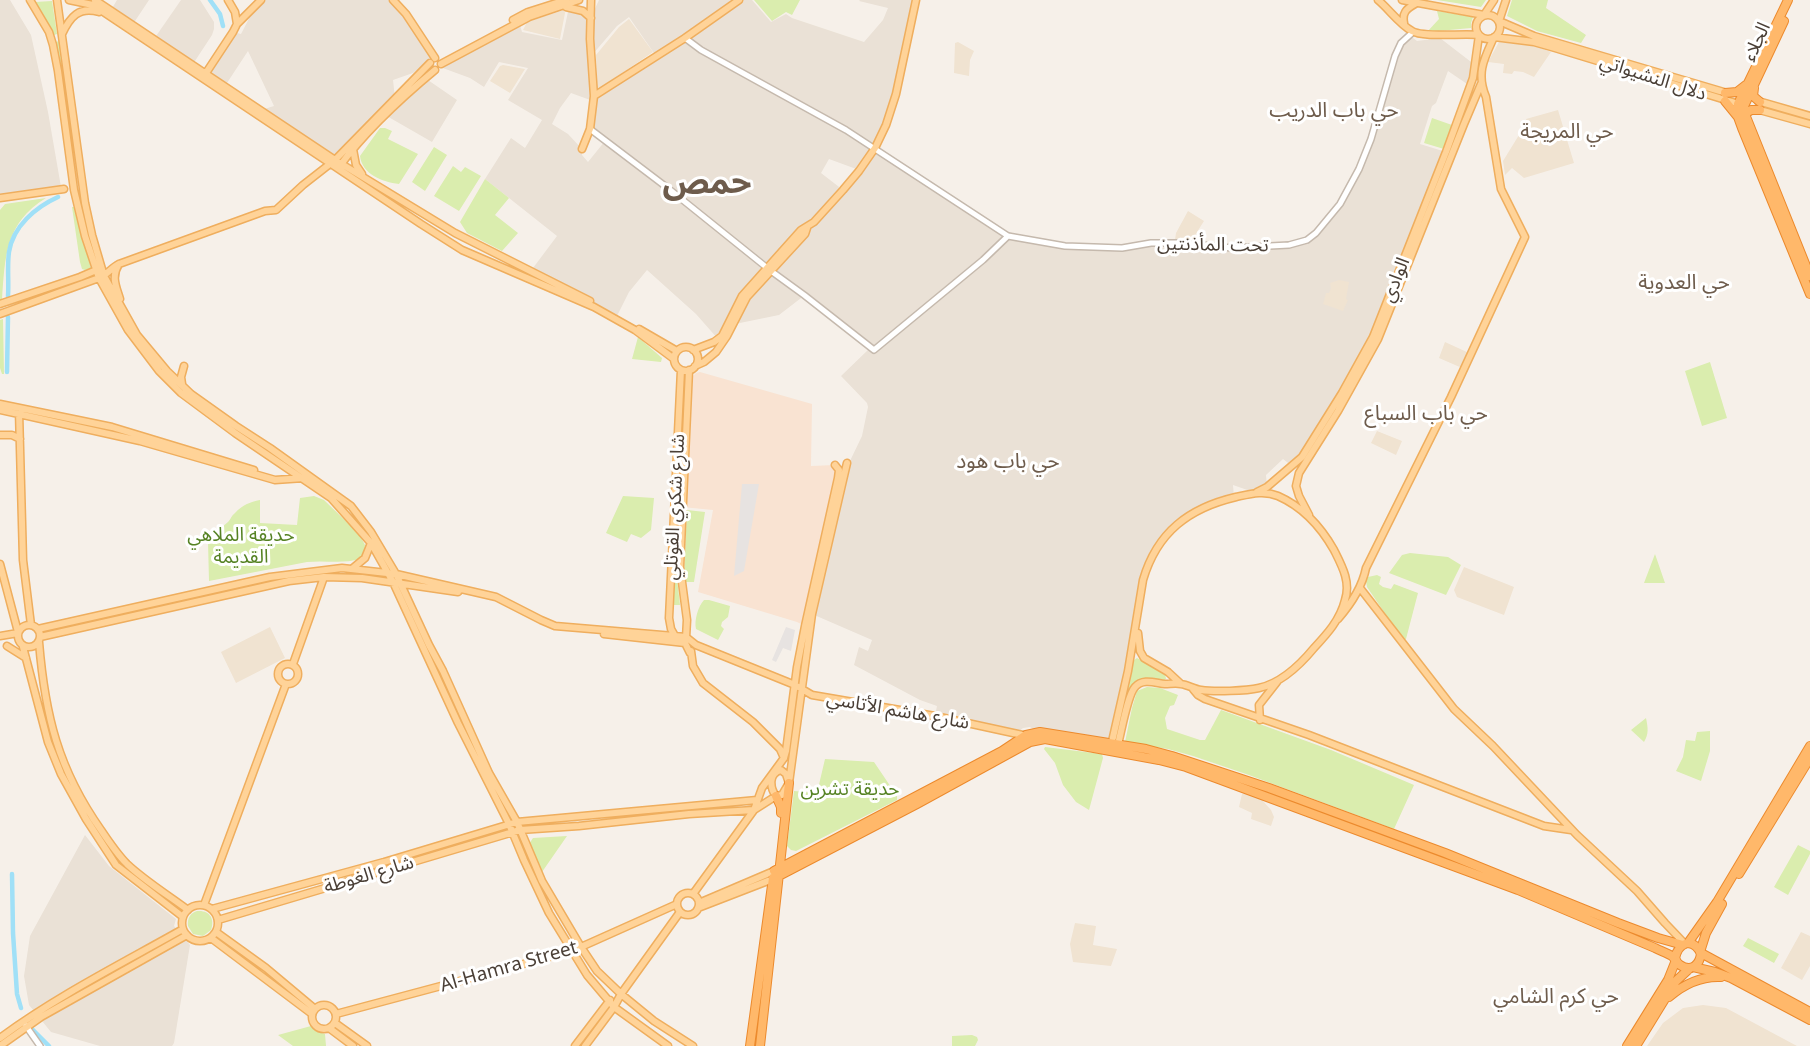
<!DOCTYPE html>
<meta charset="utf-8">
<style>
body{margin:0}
canvas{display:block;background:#f6f0e9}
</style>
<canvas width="1810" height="1046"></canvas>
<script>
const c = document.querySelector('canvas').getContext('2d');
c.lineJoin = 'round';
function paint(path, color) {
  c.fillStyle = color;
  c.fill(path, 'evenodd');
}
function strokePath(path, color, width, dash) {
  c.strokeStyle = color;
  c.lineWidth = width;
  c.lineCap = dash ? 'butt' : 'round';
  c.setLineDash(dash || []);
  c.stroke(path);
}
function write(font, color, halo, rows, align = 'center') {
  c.font = font + ' "Noto Sans","Noto Sans Arabic",sans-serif';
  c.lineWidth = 6;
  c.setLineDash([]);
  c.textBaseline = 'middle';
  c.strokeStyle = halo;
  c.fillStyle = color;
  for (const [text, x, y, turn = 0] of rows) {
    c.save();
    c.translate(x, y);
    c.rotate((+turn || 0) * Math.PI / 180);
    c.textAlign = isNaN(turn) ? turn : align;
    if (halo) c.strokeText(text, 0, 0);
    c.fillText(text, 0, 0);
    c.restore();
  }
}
const residential = new Path2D(`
 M0 0H10L31 35 48 112 61 187 0 195Z
 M117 0H149L133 24 111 10Z
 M181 0H200L214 22V29L212 35 193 64 154 39Z
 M261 0H393L435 58 413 73 393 80 395 98 336 161 261 110 274 106 248 51 225 86 206 73 233 32 241 34 256 5Z
 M599 0H752L771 22 786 14 792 18 864 42 883 20 888 8 859 1 860 0H916L896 94 875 148 1008 236 1065 246 1122 248 1151 243 1232 248 1289 245 1307 240 1340 204 1359 169 1395 56 1409 35 1417 41 1440 38 1475 65 1470 86 1448 71 1436 103 1432 106 1420 144 1446 152 1373 337 1342 393 1292 466 1283 459 1266 475 1267 487 1256 493 1233 485 1234 497 1201 508 1167 536 1146 569 1112 745 1035 730 1030 727 1023 728 1017 733 935 716 937 706 920 700 854 665 859 647 868 651 872 640 812 614 849 463 862 436 868 407 867 403 841 376 869 349 805 295 779 315 730 325 718 339 696 314 647 270 629 292 617 316 530 272 557 236 485 179 511 138 525 148 542 120 508 100 528 68 499 62 484 87 470 78 440 67 519 22 522 32 562 40 569 7 591 17ZM629 17 656 56 594 96 592 55 617 26ZM571 93 593 101 590 129 605 141 588 162 582 155V149L568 134 552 124 560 108ZM829 159 859 170 843 190 821 173Z
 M425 78 457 100 432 142 385 115Z
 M85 835 109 866 176 919 174 926 190 945 174 1043 172 1046H100L51 1032 29 1005 24 976 30 936Z`);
const commercial = new Path2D(`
 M700 372 812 404 811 466 835 465 839 470 805 626 797 622 698 592 713 510 682 507 692 377 696 373Z`);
const education = new Path2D(`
 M564 10 565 13 560 39 523 30 527 22Z
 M629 19 653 52 600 88 597 87 596 55 619 27Z
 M958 42 974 51 970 60 969 76 954 73 955 43Z
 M1499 42 1535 46 1551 52 1534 77 1523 72 1514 71 1512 74 1503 73 1504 64 1488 62Z
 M503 65 525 69 510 93 490 81 500 66Z
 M1558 110 1574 163 1524 178 1512 168 1505 175 1503 161 1527 122 1526 119Z
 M1188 211 1204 221 1192 240H1175L1176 233Z
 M1339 280 1349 282 1346 299 1348 300 1343 311 1323 304 1326 293H1329L1331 288 1330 283Z
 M1445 342 1469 353 1462 368 1439 358Z
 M1377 431 1402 441 1396 455 1371 443Z
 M1464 567 1514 587 1504 615 1457 597 1454 590Z
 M270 627 285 658 236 683 221 652Z
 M1245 793 1262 800 1271 810 1274 817 1271 826 1251 819 1252 813 1239 807 1242 794Z
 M1075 923 1096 926 1093 945 1117 949 1111 966 1073 962 1070 944Z
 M1801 932 1810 936V966L1802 980 1781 968Z
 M1703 1005 1726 1008 1797 1046H1647L1663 1023 1683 1008Z`);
const green = new Path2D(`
 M754 0H800L792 15 786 12 772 21Z
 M1437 0H1486L1481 7Z
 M1512 0H1548L1546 8 1586 35 1581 43 1537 31 1507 16Z
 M52 1 57 34 54 35 35 2Z
 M1437 11 1473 17 1471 23V28L1427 32 1439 19Z
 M60 41 80 190 55 42Z
 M1432 118 1452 125 1444 149 1424 143Z
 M380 128H385L392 131 388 139 418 154 399 184C382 182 362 174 360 156Z
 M434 147 447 155 425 191 412 182Z
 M453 166 461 172 465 167 481 176 459 211 434 196Z
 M485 179 509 198 495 215 518 233 502 251 467 233 460 222Z
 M46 198C5 223 5 257 2 300H0V210L5 204Z
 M72 207H76L91 268 85 270 82 269 80 262Z
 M3 319 4 374H2L0 368V320Z
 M638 337 662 358 661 362 632 359Z
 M1710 362 1727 418 1702 426 1685 371Z
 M681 379H685L677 579 680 605H674L673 573Z
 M314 496 324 500 359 534 365 545 364 552 360 559C343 564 325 560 307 562L209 581 208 542C212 531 219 530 228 522 231 519 231 516 235 513 242 505 250 502 260 500V523L297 525 300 498Z
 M623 496 654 498 651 530 641 538 631 534 627 542 606 533Z
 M687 510 705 512 694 582H686L684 573Z
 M1410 553 1448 557 1461 565 1446 595 1389 573 1402 555Z
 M1655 554 1665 583H1644Z
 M1377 575 1381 577 1379 584 1383 587 1391 589 1394 584 1418 593 1406 639H1403L1399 634 1367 587 1366 581 1368 577Z
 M704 600H709L730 606 728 617 722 622 721 626 724 629 718 640 696 629C694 621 698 606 704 600Z
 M1137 658 1165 673 1166 679 1162 681C1142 675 1133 682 1126 700L1133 661Z
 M1147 687 1160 688 1178 695 1174 705 1170 706 1165 718 1167 729 1200 740H1205L1221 710 1331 750 1414 785 1394 829 1249 775 1193 756 1168 749 1125 742 1132 708 1137 691Z
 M1646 718C1648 728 1649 734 1644 742L1631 730Z
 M1710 731V751L1701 781 1676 771 1683 757 1686 740 1695 741 1697 732Z
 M1045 747 1102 754 1103 758 1089 810 1076 802 1063 785 1055 763 1044 749Z
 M825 759 874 762 897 796V800L796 851 791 850 787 846 794 791 817 793Z
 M567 836 542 872 529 844 533 838Z
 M1798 845 1810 851V854L1788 895 1774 887Z
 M197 911C210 910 215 919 211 930L203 936 193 934 188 926C187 919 190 913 197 911Z
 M1748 938 1779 954 1774 963 1743 946Z
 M311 1026 316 1031 325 1034 326 1046H293L278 1035Z
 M972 1035 977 1037 978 1040 975 1046H952V1036Z`);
const parking = new Path2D(`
 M742 484H759L744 571 734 576Z
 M786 627 795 630 791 651 783 648 776 662 772 660Z`);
const canal = new Path2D(`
 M210 0 220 14 223 26
 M8 296C9 282 7 266 9 252 13 226 36 207 58 197
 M7 372 8 317
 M12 874 13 933 17 994 21 1008
 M33 1030 49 1046`);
const minor = new Path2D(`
 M685 38 701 50 846 130 1008 236 1065 246 1122 248 1151 243H1184L1232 248 1289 245 1307 240 1316 233 1340 204 1359 169 1371 139 1395 56 1401 43 1413 32
 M590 129 669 189 766 267
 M771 271 804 295 874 350 983 260 1008 236
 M26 1026 40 1046`);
const major = new Path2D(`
 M30 0 49 32 53 45 58 71 74 190 85 236 99 278 128 330 159 371 181 393 235 433 331 498 371 543 393 582 458 723 509 824 524 860 549 913 587 975 614 1007 668 1046
 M57 0 85 203 92 235 104 276 137 335 167 371 191 394 236 426 270 448 351 506 371 532 396 574 429 645 443 671 489 773 517 822 542 881 581 947 597 971 621 994 654 1021 693 1046
 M69 0 93 5 421 224 462 250 594 307 635 330 674 359
 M95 0 335 160 455 233 590 301
 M228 0 235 12 237 24
 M393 0 406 14 435 58
 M1402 0 1484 15 1494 0
 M1506 0 1499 21 1534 36 1727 93
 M566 7 583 11 591 18
 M1476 27a12 12 0 1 1 24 0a12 12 0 1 1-24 0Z
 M513 20 528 12 566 0
 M1404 23C1402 13 1406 9 1415 4
 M62 34C70 17 79 6 99 12
 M441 64 529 17 579 0
 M204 76 233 32 237 24 261 0
 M594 96 685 38 739 0
 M1758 101 1810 116
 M1756 109 1810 124
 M353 149 356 165 362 174
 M582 149 590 129 594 96 590 39 591 0
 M339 167C366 130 400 99 435 70
 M0 198 64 189
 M119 264C111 277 116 286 120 299
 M0 304 80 277 101 268
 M0 314 99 278C107 275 111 268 119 264L265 211 276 210 303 185 335 160 430 63
 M639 329 677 351
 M674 359a12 12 0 1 1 24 0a12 12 0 1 1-24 0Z
 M693 350 714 342 722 336 742 296 801 230 814 222 843 190 859 171 875 148 886 125 896 94 916 0
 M695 366 704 362 716 352 727 336 747 297 805 234 807 228
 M182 384 181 377 184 366
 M0 404 112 427 254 470
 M0 410 140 441 275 480 304 478
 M19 411 23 560 31 625
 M0 435H12L20 439
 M1257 492 1267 487 1302 457 1342 393 1373 337 1446 152 1473 78 1479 35C1463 33 1423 38 1412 31 1399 24 1389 9 1378 0
 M1309 515 1299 496 1296 486 1299 473 1338 411 1378 339 1464 124 1481 84
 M0 564 18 632
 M353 568 365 558 371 543
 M1360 588 1454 709 1493 746 1577 835 1637 891 1665 923 1685 944
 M1338 619C1351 604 1362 588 1366 568L1451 397 1525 237 1501 189 1486 97C1476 73 1484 59 1494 37L1534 42 1555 48 1742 105
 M18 636a11 11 0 1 1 22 0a11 11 0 1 1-22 0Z
 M38 629 270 577 342 568 396 574 496 597 541 620 555 626 686 637 696 645 795 685 812 695 935 716 1027 736
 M1138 633 1140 651 1144 658 1168 672 1181 684
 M604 634 685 643 690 653
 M0 636 18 633
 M675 636 671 629 669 618 681 370
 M40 637 289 581 324 577 362 578 458 592
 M686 638 687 620 680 567 689 370
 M39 642C45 715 58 769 101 830 109 842 117 854 127 864 145 881 168 895 188 910
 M7 646 26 658
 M23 647 48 742 61 774 86 819 116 865 183 917
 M691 651 693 666 703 683 753 722 780 749 784 758
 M278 674a10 10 0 1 1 20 0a10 10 0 1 1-20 0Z
 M293 664 324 577
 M1193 689 1198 695 1205 699 1309 735 1544 826 1571 830
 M1260 720 1259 705 1277 682
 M1111 746 1128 671 1143 580C1157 532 1189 508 1236 497 1250 494 1264 490 1278 496 1303 507 1321 527 1334 550 1342 566 1351 582 1345 600 1340 620 1327 634 1314 648 1300 665 1281 683 1259 688 1246 691 1214 692 1201 690 1194 689 1188 685 1181 684 1176 683 1170 684 1165 684 1155 683 1143 678 1135 687 1127 696 1121 735 1117 748
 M789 783 786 774 781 770C768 773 770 788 776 796L782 795 789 783 812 614 847 463
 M677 904a11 11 0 1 1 22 0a11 11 0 1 1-22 0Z
 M693 894 754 810 762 788 784 758 786 751 797 667 805 626 838 478 839 470 835 465
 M699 903 774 871
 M182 923a18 18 0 1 1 36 0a18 18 0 1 1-36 0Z
 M204 905 286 684
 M698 908 773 879
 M212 909 384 862 517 822 757 800
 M218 920 520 830 579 826 689 814 754 810 776 796
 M216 932 266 968 315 1009
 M211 938 312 1014
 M312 1017a12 12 0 1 1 24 0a12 12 0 1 1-24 0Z
 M336 1014 572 951 677 904
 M335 1023 367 1046
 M329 1028 353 1046
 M0 1038C57 996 121 964 183 929
 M0 1046 41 1017 187 935
 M575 1046 610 1000
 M585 1046 614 1007 621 994 680 912`);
const highway = new Path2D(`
 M1788 0 1738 104V117L1742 128 1810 294
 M1784 21 1744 106 1745 114 1810 276
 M1754 88 1753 96 1760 102
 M1725 93 1737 92 1746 85
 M1725 101 1738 117
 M1745 114 1751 110H1760
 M776 796 781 807V813
 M774 871 1002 751 1026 735 1040 732 1146 749 1172 756 1269 788 1445 853 1618 923 1658 938 1683 945
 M1739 874 1810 758
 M773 879 917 804 1030 742 1045 739 1159 760 1186 767 1518 890 1655 948C1661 951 1667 953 1672 956 1675 959 1677 963 1680 965 1692 973 1700 964 1701 953 1692 937 1679 942 1675 958
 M1688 943 1717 902 1810 746
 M1700 952 1706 933 1722 904
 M1701 953 1810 1012
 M1693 967 1715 972 1731 978 1810 1020
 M1669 997C1684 984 1700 976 1721 977
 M750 1046 773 878
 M760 1046 789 783
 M1627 1046 1668 980 1676 960
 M1636 1046 1676 981 1690 968`);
const streetNames = [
 ["الجلاء",1757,42,-65],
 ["دلال النشيواتي",1653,78,18],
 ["تحت المأذنتين",1213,245,1],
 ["الوادي",1396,280,-68],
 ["شارع شكري القوتلي",675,507,-87],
 ["شارع هاشم الأتاسي",898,711,10],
 ["شارع الغوطة",369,875,-16],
 ["Al-Hamra Street",509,967,-16]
];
const parkNames = [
 ["حديقة الملاهي",241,536],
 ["القديمة",241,558],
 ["حديقة تشرين",850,790]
];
const neighbourhoodNames = [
 ["حي باب الدريب",1334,111],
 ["حي المريجة",1567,132],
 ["حي العدوية",1684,283],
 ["حي باب السباع",1426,414],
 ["حي باب هود",1008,462],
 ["حي كرم الشامي",1556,997]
];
const townNames = [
 ["حمص",707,184]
];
paint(residential, '#eae1d6');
paint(commercial, '#f9e3d2');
paint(education, '#f0e3d1');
paint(green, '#daedae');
paint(parking, '#e7e3e1');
strokePath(canal, '#a0e0f7', 4.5);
strokePath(minor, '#c5b9ad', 8);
strokePath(major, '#efae5e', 9);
strokePath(highway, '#ec8a2d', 10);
strokePath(minor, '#fff', 5);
strokePath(major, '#ffd398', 6);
strokePath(highway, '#ffb86a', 8);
write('19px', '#4a3f36', '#fff', streetNames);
write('19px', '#558223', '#fff', parkNames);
write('21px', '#6e5c4c', '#fff', neighbourhoodNames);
write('bold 33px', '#6e5c4c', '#fff', townNames);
</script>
